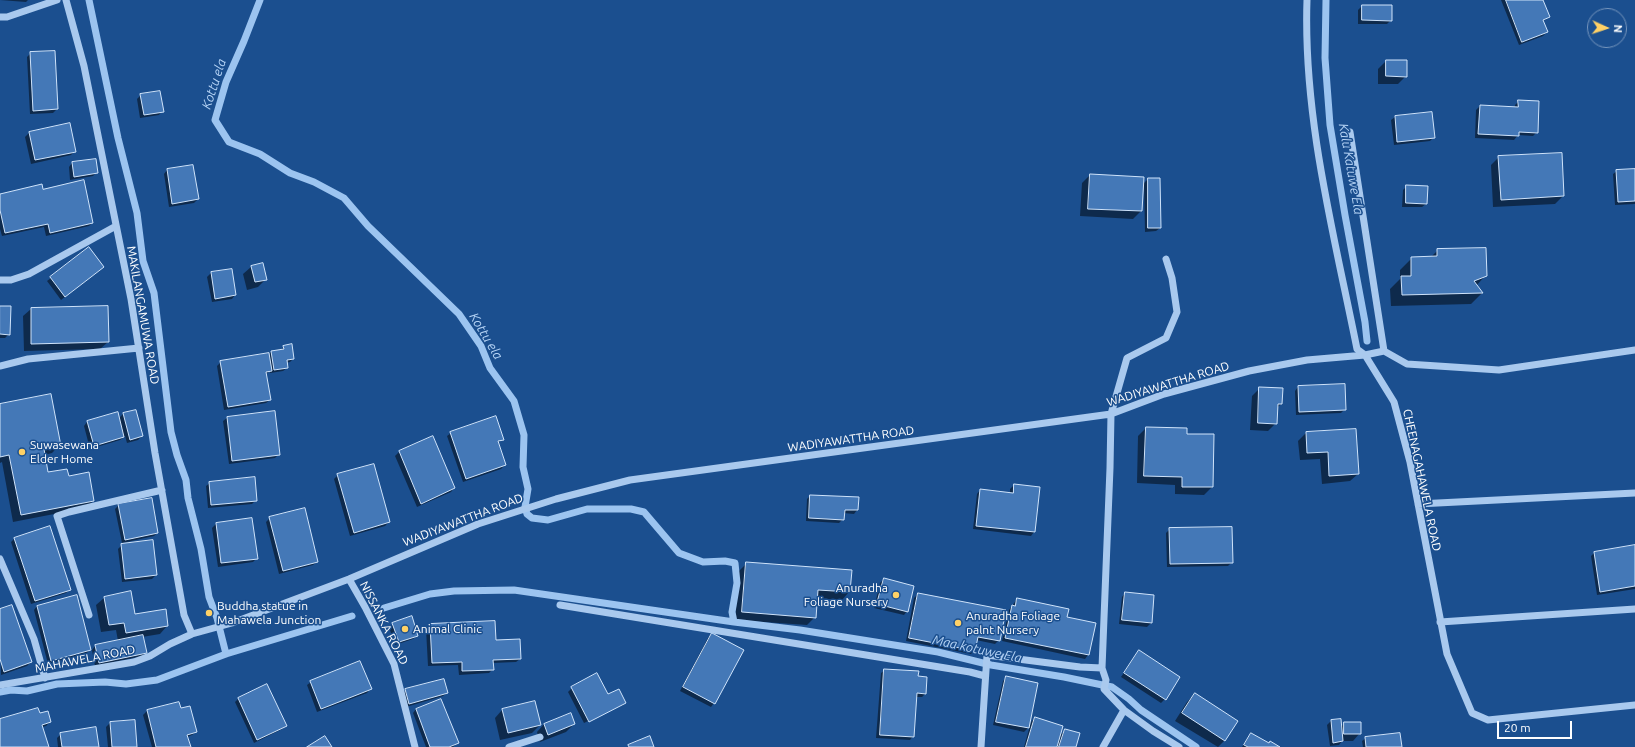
<!DOCTYPE html>
<style>
body{margin:0}
#map{position:relative;width:1635px;height:747px;overflow:hidden;background:#1b4f8f;font-family:Ubuntu,sans-serif}
canvas{display:block}
.north{position:absolute;left:1587px;top:8px;width:40px;height:40px;box-sizing:border-box;background:#1b4f8f;border:1px solid #7695bc;border-radius:50%;rotate:93deg;font-size:11px;font-weight:700;line-height:16px;text-align:center;color:#fff}
.north::after{content:'';display:block;margin:auto;width:14px;height:18px;background:#ffd166;clip-path:polygon(50% 0,100% 100%,50% 72%,0 100%)}
.scale{position:absolute;left:1497px;top:721px;width:75px;height:18px;box-sizing:border-box;border:2px solid #fff;border-top:0;padding-left:5px;font-size:12px;line-height:14px;white-space:nowrap;color:#fff;-webkit-text-stroke:3px #1b4f8f;paint-order:stroke}
</style>
<div id="map">
<canvas width="1635" height="747"></canvas>
<div class="north">N</div>
<div class="scale">20 m</div>
</div>
<script>
const c = document.querySelector('canvas').getContext('2d');
c.lineJoin = 'round';
function paint(path, color) {
  c.fillStyle = color;
  c.fill(path, 'evenodd');
}
function strokePath(path, color, width, dash) {
  c.strokeStyle = color;
  c.lineWidth = width;
  c.lineCap = dash ? 'butt' : 'round';
  c.setLineDash(dash || []);
  c.stroke(path);
}
function write(font, color, halo, rows, align = 'center') {
  c.font = font + ' Ubuntu,sans-serif';
  c.lineWidth = 3;
  c.setLineDash([]);
  c.textBaseline = 'middle';
  c.strokeStyle = halo;
  c.fillStyle = color;
  for (const [text, x, y, turn = 0] of rows) {
    c.save();
    c.translate(x, y);
    c.rotate((+turn || 0) * Math.PI / 180);
    c.textAlign = isNaN(turn) ? turn : align;
    if (halo) c.strokeText(text, 0, 0);
    c.fillText(text, 0, 0);
    c.restore();
  }
}
const shadow = new Path2D(`
 M0 0H28L26 2Z
 M1501 0H1542L1549 17 1543 21 1547 32 1543 36 1519 45Z
 M1362 6 1391 20 1387 24H1358V10Z
 M31 53 57 109 53 113 30 114 27 57Z
 M1386 61 1406 76 1398 84H1378V69Z
 M141 95 162 111 159 115 140 118 137 99Z
 M1519 101 1537 132 1533 136 1518 135 1514 140 1475 138 1476 110 1480 106 1515 108V105Z
 M1431 113 1434 137 1430 141 1394 145 1391 120 1395 117Z
 M69 124 75 151 71 155 31 164 25 137 29 133Z
 M1499 157 1563 196 1555 204 1493 207 1491 165Z
 M72 163 97 172 93 176 70 180 69 167Z
 M167 170 198 199 194 203 169 207 164 174Z
 M1635 170V204L1615 205 1613 174 1617 171Z
 M1090 175 1141 211 1133 219 1080 216 1082 183Z
 M1148 179H1159L1160 228 1156 231 1145 232 1144 183Z
 M1407 186 1426 204 1422 207H1402L1403 190Z
 M43 190 92 223 89 226 46 236 44 227 2 236 0 229V195Z
 M89 249 99 271 61 300 47 281Z
 M1438 250 1486 275 1476 286 1482 293 1471 304 1391 306 1390 289 1400 279V270L1412 258H1430Z
 M251 267 266 279 258 287 247 290 243 274Z
 M231 270 235 295 232 299 212 302 207 277 211 273Z
 M0 307 9 334 5 338H0Z
 M31 309 108 342 100 349 24 351 23 316Z
 M284 347 293 359 290 362 286 363 287 368 283 371 270 373V371L265 375 270 400 266 403 224 410 217 366 221 362 269 354 271 352 279 351Z
 M1298 387 1345 409 1341 413 1296 415 1295 391Z
 M1260 388 1281 404 1277 408 1276 423 1268 431 1250 430 1252 396Z
 M0 405 60 445 52 453 44 455 48 474 68 477 93 501 85 508 13 522 2 462 0 463Z
 M123 414 142 436 138 440 127 443 125 436 120 440 90 449 84 426 87 422 118 419Z
 M227 418 279 454 275 458 229 464 223 421Z
 M1146 428 1186 435H1213L1212 487 1204 495 1175 494V485L1137 483 1138 436Z
 M451 433 502 439 498 443 505 465 501 469 463 482 447 436Z
 M1306 433 1358 474 1350 481 1322 484 1320 459 1300 460 1298 441Z
 M432 438 454 488 451 492 417 507 395 456 399 452Z
 M338 475 389 522 385 526 350 536 334 479Z
 M210 483 256 500 252 504 208 508 206 486Z
 M1014 485 1039 488 1034 532 1031 536 973 529 977 494 980 490 1010 493V489Z
 M810 496 857 510 854 514 843 513V519L839 523 806 521 807 499Z
 M119 505 157 533 154 536 122 543 115 509Z
 M270 518 317 562 313 565 279 574 266 522Z
 M216 524 257 558 253 562 218 567 212 528Z
 M1170 529 1232 562 1228 566 1167 567 1166 533Z
 M14 539 70 589 66 593 31 604 11 542Z
 M122 545 156 575 152 579 122 582 118 549Z
 M1635 546V589L1597 595 1591 556 1594 553Z
 M747 563 849 592 842 600 816 598 815 617 807 625 735 620 739 571Z
 M884 579 907 611 904 615 874 608 880 583Z
 M1125 593 1153 596 1151 623 1147 627 1119 624 1122 597Z
 M918 594 999 640 995 644 976 640 974 650 971 654 906 641 914 598Z
 M104 598 134 616 167 626 160 634 142 637 146 652 142 656 95 666 92 650 95 646 118 641 116 630 101 632 96 605Z
 M1017 599 1066 618 1088 655 1085 659 1002 641 1009 610Z
 M37 606 90 649 87 653 48 664 34 610Z
 M0 610 31 662 27 666 1 675Z
 M393 624 417 636 413 639 395 645 389 627Z
 M430 625 495 641 520 659 516 662 492 663 493 669 489 673 459 675 458 665 428 666 426 629Z
 M712 634 714 703 711 707 680 691 708 638Z
 M1139 651 1165 699 1161 703 1121 677Z
 M885 670 917 677 925 694 922 697H916L913 736 910 740 876 738 881 673Z
 M597 675 607 695 624 703 622 706V704L584 723 568 692 572 688Z
 M1007 677 1037 684 1028 728 1024 732 993 725 1003 681Z
 M311 682 370 689 367 693 317 712 307 685Z
 M406 690 447 693 443 696 406 707 402 694Z
 M1195 694 1225 740 1218 747 1175 721 1187 702Z
 M239 698 286 726 282 729 254 743 235 702Z
 M178 703 180 710 196 732 192 735 187 737 190 747H152L143 715 147 711Z
 M416 709 457 743 453 747H426L413 713Z
 M502 710 540 725 532 733 500 740 495 718Z
 M39 714 50 722 46 726 42 727 48 747H0V720Z
 M1035 718 1059 736 1066 730 1075 747H1024L1031 722Z
 M1340 720 1341 727 1345 723 1360 733 1353 741H1342L1339 745 1330 746 1327 725 1331 721Z
 M134 721 136 747H108L106 727 110 723Z
 M544 724H574L566 732 540 742 537 732Z
 M61 734 98 747H58L57 738Z
 M1251 734 1269 744 1278 747H1242Z
 M1366 738 1401 747H1363L1362 741Z`);
const stream = new Path2D(`
 M89 0 118 138 137 213 143 261 154 293 171 432 177 455 186 480 188 498 201 549 209 597 217 618 226 654
 M260 0 244 41 226 82 215 120 229 142 260 154 290 173 314 182 344 198 368 226 459 314 481 346 490 368 514 401 524 435 523 467 528 489 525 507 527 514 532 518 548 520 587 509H631L644 512 679 553 703 562 725 561 735 563 737 583 732 612 734 622
 M1326 0 1325 58 1330 125 1345 215 1365 322 1367 341
 M384 608 430 594 454 591 514 590 734 622 800 630 938 652 991 665 1064 677 1112 687 1129 699 1141 710 1196 747
 M0 692 11 690 27 691 57 684 105 682 126 684 157 680 226 654 352 616`);
const building = new Path2D(`
 M1506 0H1543L1550 17 1543 20 1548 32 1522 42Z
 M1362 5H1392V21L1362 20Z
 M55 51 58 109 33 111 30 52Z
 M1386 60H1407V77L1386 76Z
 M160 91 164 112 144 115 140 94Z
 M1518 100 1539 101 1538 133 1519 132V136L1478 134 1480 105 1518 107Z
 M1432 112 1435 138 1397 142 1395 116Z
 M70 123 76 152 35 160 29 132Z
 M1562 153 1564 196 1501 200 1498 156Z
 M96 159 98 173 74 177 72 162Z
 M193 165 199 199 172 204 167 169Z
 M1635 169V201L1618 202 1616 170Z
 M1090 174 1144 177 1142 211 1088 209Z
 M1148 178H1160L1161 228H1148Z
 M84 180 93 223 50 233 48 224 5 233 0 210V194L42 184 43 189Z
 M1406 185 1428 186 1427 204 1406 203Z
 M89 247 104 267 65 297 50 277Z
 M1486 248 1487 276 1474 281 1483 293 1402 295 1401 276H1411V257L1437 256V249Z
 M263 263 267 280 255 282 251 266Z
 M232 269 236 295 215 299 211 272Z
 M0 306H11L10 335 0 334Z
 M108 306 109 342 31 344V308Z
 M292 344 294 359 287 360 288 368 274 370 271 351 284 349 283 346Z
 M269 353 272 371 266 372 271 400 228 407 220 361Z
 M1345 384 1346 410 1299 412 1298 386Z
 M1259 387 1283 388 1282 404H1278L1277 424 1258 423Z
 M51 394 61 446 44 449 48 472 67 469 69 476 89 472 94 501 21 515 9 455 0 457V404Z
 M136 410 143 436 130 440 123 413Z
 M275 411 280 455 232 461 227 417Z
 M118 412 124 437 94 446 87 421Z
 M496 416 504 440 498 441 506 465 466 479 450 432Z
 M1146 427 1187 428V434H1214L1213 487H1182V477L1144 476Z
 M1356 429 1359 474 1329 476 1328 452 1307 453 1306 432Z
 M433 436 455 488 421 504 399 451Z
 M374 464 390 522 354 533 337 474Z
 M255 477 257 501 211 505 209 482Z
 M1014 484 1040 487 1035 532 976 526 980 489 1013 493Z
 M810 495 859 497 858 510H845L844 520 809 518Z
 M152 498 158 533 125 540 118 504Z
 M305 508 318 562 283 571 269 517Z
 M252 518 258 559 221 563 216 523Z
 M50 526 71 590 35 601 14 538Z
 M1232 527 1233 563 1170 564 1169 528Z
 M153 540 157 575 125 579 121 544Z
 M1635 545V586L1600 592 1594 552Z
 M746 562 852 570 850 592 818 590 816 618 742 612Z
 M884 578 914 586 908 612 877 604Z
 M131 591 135 614 166 609 168 626 126 633 124 623 109 625 104 597Z
 M1125 592 1154 595 1152 623 1122 620Z
 M918 593 1006 610 1000 641 978 637 975 651 909 638Z
 M77 595 91 650 51 661 37 606Z
 M1017 598 1069 609 1067 617 1096 623 1089 655 1005 638 1012 605 1015 606Z
 M12 605 32 662 4 672 0 659V609Z
 M412 616 418 636 399 642 392 623Z
 M495 621 496 640 520 639 521 659 493 660 494 670 462 671V662L432 663 430 624Z
 M712 633 744 650 715 704 683 687Z
 M143 635 147 653 99 663 95 645Z
 M1139 650 1180 677 1166 700 1124 673Z
 M360 661 372 689 321 709 310 681Z
 M884 669 919 671 918 676 927 677 926 694 917 693 914 737 880 735Z
 M597 673 608 694 619 689 626 703 589 722 571 687Z
 M1006 676 1038 683 1029 728 996 722Z
 M444 679 448 693 409 704 405 689Z
 M267 684 287 726 257 740 238 698Z
 M1195 693 1238 721 1225 741 1182 713Z
 M441 699 459 743 449 747H430L416 709Z
 M535 701 541 725 508 733 502 709Z
 M179 702 181 708 190 706 197 732 187 735 191 747H156L147 710Z
 M38 708 40 713 48 711 51 722 42 725 49 747H0V719Z
 M571 713 575 724 548 735 544 724Z
 M1035 717 1063 726 1057 747H1026Z
 M1341 719 1343 741 1333 743 1331 720Z
 M135 720 137 747H112L110 722Z
 M1344 722H1361V734H1344Z
 M96 727 99 747H62L60 733Z
 M1065 729 1080 733 1076 747H1059Z
 M1251 733 1269 743 1270 741 1280 747H1248L1244 745Z
 M1400 733 1402 747H1366L1365 737Z
 M325 736 332 747H307Z
 M650 736 654 747H629L628 745Z`);
const minor = new Path2D(`
 M66 0 84 66 131 299 155 453 184 615 192 634
 M1307 0C1303 118 1334 234 1357 349L1365 355 1394 402 1410 462 1447 654 1472 713 1488 720 1635 705
 M0 17H7L57 0
 M1166 259 1172 278 1177 312 1166 338 1127 358 1111 414 1110 468 1102 668 1106 680 1104 689 1124 710 1153 731 1179 747
 M0 280H11L29 274 116 226
 M1384 351 1407 364 1499 370 1635 350
 M0 366 28 359 139 348
 M1418 504 1635 493
 M0 559 34 639 45 678
 M349 579 365 607 394 664 415 747
 M560 605 970 672 985 676
 M89 615 57 516 69 512 162 490
 M1440 622 1635 609
 M0 685 134 662 150 656 170 644 192 634 232 623 349 579 478 524 556 499 630 480 1111 414 1164 394 1249 371 1307 360 1365 355 1384 351 1350 132
 M509 747 540 737
 M981 747 987 655 1080 667 1102 668
 M1103 747 1124 710`);
const markers = [
 [22,452,4,"#ffd166"],
 [896,595,4,"#ffd166"],
 [209,613,4,"#ffd166"],
 [958,623,4,"#ffd166"],
 [405,629,4,"#ffd166"]
];
const streetNames = [
 ["MAKILANGAMUWA ROAD",143,315,80],
 ["WADIYAWATTHA ROAD",1168,384,-17],
 ["WADIYAWATTHA ROAD",851,439,-8],
 ["CHEENAGAHAWELA ROAD",1422,480,78],
 ["WADIYAWATTHA ROAD",463,520,-21],
 ["NISSANKA ROAD",384,623,63],
 ["MAHAWELA ROAD",85,659,-11]
];
const poiNames = [
 ["Suwasewana",30,445],
 ["Elder Home",30,459],
 ["Anuradha",888,588,"right"],
 ["Foliage Nursery",888,602,"right"],
 ["Buddha statue in",217,606],
 ["Mahawela Junction",217,620],
 ["Anuradha Foliage",966,616],
 ["palnt Nursery",966,630],
 ["Animal Clinic",413,629]
];
const waterNames = [
 ["Kottu ela",214,84,-72],
 ["Kalu Katuwe Ela",1351,169,80],
 ["Kottu ela",486,336,59],
 ["Maa kotuwe Ela",977,649,12]
];
paint(shadow, '#0007');
strokePath(stream, '#9cc4f0', 7);
paint(building, '#4478b7');
strokePath(building, '#cfe3fa', 1);
strokePath(minor, '#a9c9ee', 7);
for (const [x, y, r, color] of markers) {
  const dot = new Path2D();
  dot.arc(x, y, r, 0, 2 * Math.PI);
  c.fillStyle = color;
  c.fill(dot);
  strokePath(dot, '#1b4f8f', 1.5);
}
write('12px', '#fff', '#1b4f8f', streetNames);
write('12px', '#fff', '#1b4f8f', poiNames, 'left');
write('italic 13px', '#b5d3f5', '#1b4f8f', waterNames);
</script>
